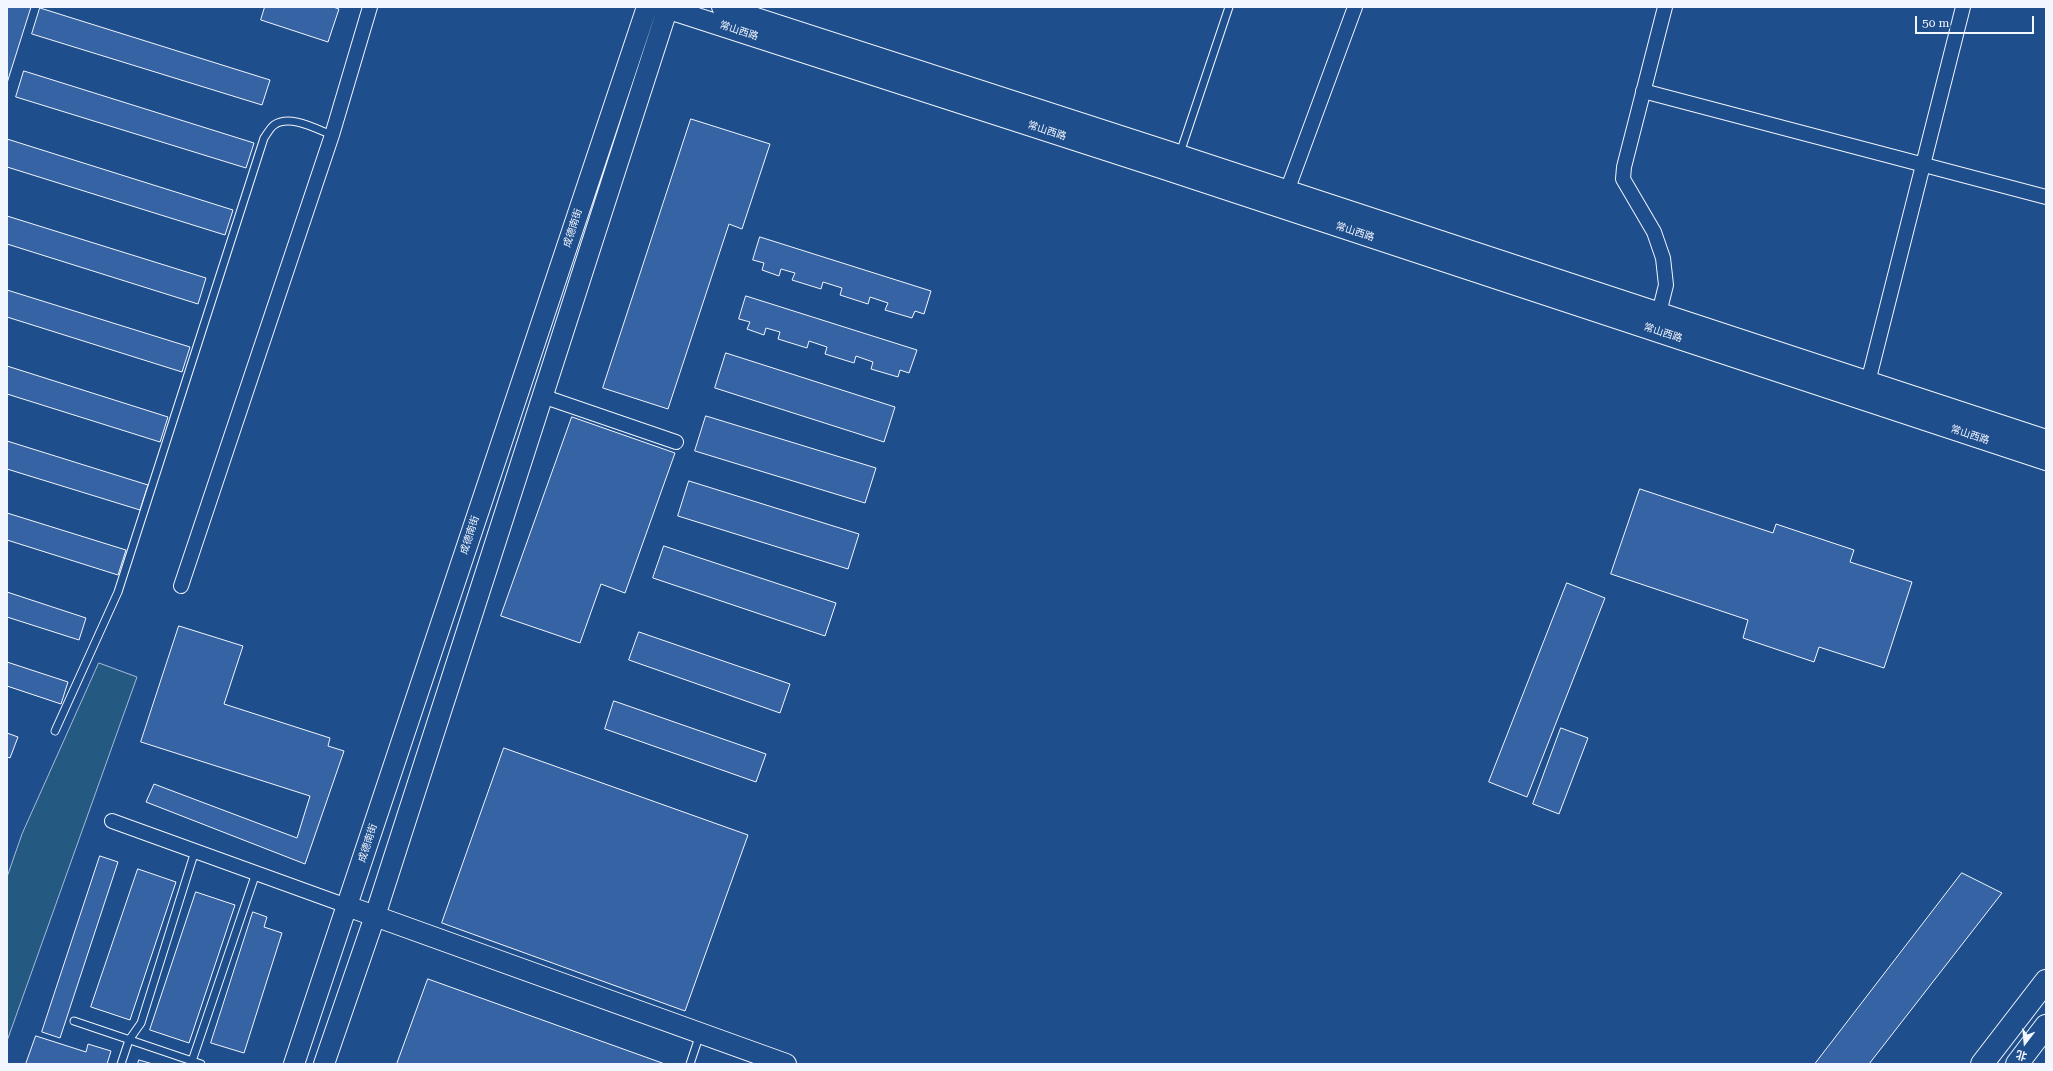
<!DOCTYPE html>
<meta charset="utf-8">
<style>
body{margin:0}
#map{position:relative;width:2053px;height:1071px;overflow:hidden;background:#1f4e8c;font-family:"Roboto Serif","Noto Sans SC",serif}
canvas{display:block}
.frame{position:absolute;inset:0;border:8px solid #f2f6ff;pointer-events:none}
.north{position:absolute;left:2005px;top:1023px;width:40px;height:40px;-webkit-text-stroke:3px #1f4e8c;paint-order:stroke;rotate:196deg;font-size:11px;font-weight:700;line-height:16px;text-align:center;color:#f2f6ff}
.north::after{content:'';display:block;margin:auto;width:14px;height:18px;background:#f2f6ff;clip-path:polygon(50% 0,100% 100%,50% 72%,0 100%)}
.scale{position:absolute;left:1915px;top:16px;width:119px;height:18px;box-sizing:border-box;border:2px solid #f2f6ff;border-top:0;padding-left:5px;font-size:12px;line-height:14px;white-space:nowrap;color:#f2f6ff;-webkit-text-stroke:3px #1f4e8c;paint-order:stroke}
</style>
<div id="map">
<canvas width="2053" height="1071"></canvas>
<div class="frame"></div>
<div class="north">北</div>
<div class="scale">50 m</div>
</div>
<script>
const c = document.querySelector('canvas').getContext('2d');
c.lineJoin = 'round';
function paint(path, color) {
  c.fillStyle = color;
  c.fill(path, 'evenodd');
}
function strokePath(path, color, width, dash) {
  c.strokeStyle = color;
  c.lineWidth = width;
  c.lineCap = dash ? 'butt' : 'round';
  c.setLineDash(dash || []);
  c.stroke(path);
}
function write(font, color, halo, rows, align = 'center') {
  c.font = font + ' "Roboto Serif","Noto Sans SC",serif';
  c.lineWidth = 3;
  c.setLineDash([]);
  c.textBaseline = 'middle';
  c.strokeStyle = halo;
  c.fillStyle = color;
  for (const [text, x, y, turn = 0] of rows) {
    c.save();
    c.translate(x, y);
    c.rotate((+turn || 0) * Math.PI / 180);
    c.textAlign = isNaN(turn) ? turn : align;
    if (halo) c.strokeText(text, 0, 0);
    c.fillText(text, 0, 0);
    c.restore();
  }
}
const green = new Path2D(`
 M99 663 137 677 7 1041V877L22 834Z`);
const building = new Path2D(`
 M8 7H31L7 83V10Z
 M265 7H333L339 9 328 42 261 20Z
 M40 8 270 80 262 105 32 34Z
 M24 71 254 143 246 168 16 97Z
 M691 119 770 144 742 229 729 224 668 409 603 388Z
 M7 139 233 210 225 235 7 167Z
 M7 216 206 278 198 304 7 244Z
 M760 237 931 291 924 314 915 311 912 318 885 310 888 303 870 297 868 304 840 295 842 288 823 282 821 289 792 280 795 273 781 269 779 276 762 270 764 263 753 260Z
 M7 290 190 347 182 372 7 317Z
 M746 296 917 350 909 373 900 370 898 377 871 369 873 362 856 356 854 363 825 354 827 347 809 341 807 348 778 339 780 332 766 328 764 335 747 329 750 322 739 319Z
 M726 353 895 407 884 442 715 388Z
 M7 366 168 417 160 442 7 394Z
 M706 416 876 468 865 503 695 451Z
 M572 417 675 453 625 593 601 584 580 643 501 616Z
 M7 441 148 485 140 510 7 469Z
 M689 481 859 534 848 569 678 516Z
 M1640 489 1773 533 1776 524 1854 550 1850 562 1912 582 1884 668 1819 647 1814 662 1743 638 1748 620 1611 574Z
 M7 513 126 550 118 575 7 540Z
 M664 546 836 603 825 636 653 578Z
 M1567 583 1605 598 1527 797 1489 782Z
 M7 592 86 618 79 640 7 617Z
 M179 626 243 646 224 704 330 738 328 746 344 751 305 864 146 802 154 784 297 838 310 796 141 742Z
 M639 632 790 684 780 713 629 660Z
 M7 662 68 682 61 704 7 686Z
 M614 701 766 754 756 782 605 729Z
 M1561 728 1588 738 1559 814 1533 804Z
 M7 733 18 737 10 758 7 757Z
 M504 748 748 835 685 1011 442 923Z
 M100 856 118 862 60 1038 42 1032Z
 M138 869 176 882 130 1020 91 1007Z
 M1962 873 2002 893 1869 1064H1815Z
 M196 892 235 905 189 1043 150 1030Z
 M253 912 267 917 264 927 282 933 244 1053 211 1043Z
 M428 979 665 1064H397Z
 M36 1036 86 1052 88 1044 111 1051 107 1064H26Z
 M139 1060 153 1064H138Z`);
const lane = new Path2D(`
 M1180 153 1229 7
 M55 731 118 592 264 138C267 134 270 128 274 125 290 114 316 129 332 135
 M74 1021 201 1064
 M121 1064 129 1040 141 1023 195 851
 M191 1064 256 873
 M690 1064 700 1034`);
const street = new Path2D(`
 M1643 91 2046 197
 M1287 191 1355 7
 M1659 313 1666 285 1663 258 1654 232 1623 179 1624 167 1665 7
 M1868 382 1963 7
 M542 396 676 442
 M181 586 332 135 370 7
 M112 821 347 906`);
const secondary = new Path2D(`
 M663 7 1164 169 2046 460
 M722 7 1170 152 2046 440
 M347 906 786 1064
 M294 1064 647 7
 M324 1064 375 916 668 7`);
const highway = new Path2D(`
 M1982 1064 2046 981
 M2017 1064 2046 1026`);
const streetNames = [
 ["常山西路",739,31,18],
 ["常山西路",1047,131,18],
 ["成德南街",573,228,-72],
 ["常山西路",1355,232,18],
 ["常山西路",1663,333,18],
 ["常山西路",1970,435,18],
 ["成德南街",470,535,-72],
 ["成德南街",368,843,-72]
];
paint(green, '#245a82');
strokePath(green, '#a8bbd7', 1);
paint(building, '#3563a3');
strokePath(building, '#f2f6ff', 1);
strokePath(lane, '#f2f6ff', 9);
strokePath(street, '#f2f6ff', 16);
strokePath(secondary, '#f2f6ff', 22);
strokePath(highway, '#f2f6ff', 24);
strokePath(lane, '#1f4e8c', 7);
strokePath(street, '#1f4e8c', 14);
strokePath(secondary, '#1f4e8c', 20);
strokePath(highway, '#1f4e8c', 22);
write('10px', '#f2f6ff', '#1f4e8c', streetNames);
</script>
